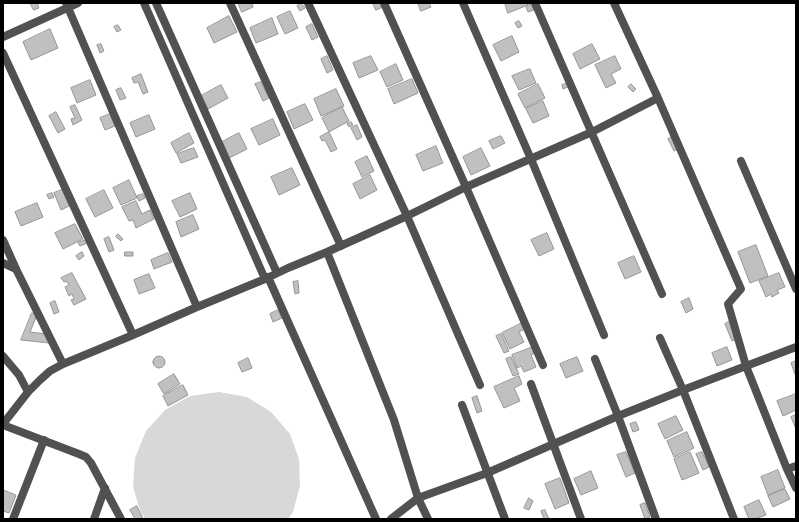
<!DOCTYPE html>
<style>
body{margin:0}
#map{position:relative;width:799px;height:522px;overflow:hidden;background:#fff;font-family:"Fira Sans Condensed",sans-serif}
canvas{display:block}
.frame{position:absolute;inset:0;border:4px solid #000;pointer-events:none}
</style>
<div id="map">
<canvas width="799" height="522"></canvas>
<div class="frame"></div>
</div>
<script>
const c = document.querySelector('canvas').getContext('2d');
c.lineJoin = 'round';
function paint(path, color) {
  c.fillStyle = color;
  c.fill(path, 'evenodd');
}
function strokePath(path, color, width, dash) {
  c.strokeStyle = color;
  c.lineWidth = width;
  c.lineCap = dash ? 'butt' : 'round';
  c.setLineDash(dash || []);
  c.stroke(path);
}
const green = new Path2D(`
 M219 392 247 397 271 412 290 434 299 459 300 486 293 512 288 519H146L141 513 133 487 135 458 146 431 165 410 190 396Z`);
const building = new Path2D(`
 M30 3H37L39 8 34 10Z
 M238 3H252L253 7 242 12Z
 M301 3 305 8 300 11 297 6Z
 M373 3H381L383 7 376 10Z
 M418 3H429L431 7 421 11Z
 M505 3H527L528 5 508 13Z
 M531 4 534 10 528 12 526 7Z
 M290 11 298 28 285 34 277 17Z
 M229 16 237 32 214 43 207 28Z
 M272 18 278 34 256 43 250 28Z
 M519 21 522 26 518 28 515 23Z
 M312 24 318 37 312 40 306 27Z
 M118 25 121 30 117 32 114 27Z
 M50 29 58 48 31 60 23 42Z
 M512 36 519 52 501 61 493 45Z
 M101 44 104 51 100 53 97 45Z
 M592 44 600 59 580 69 573 54Z
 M327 56 333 70 327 73 321 59Z
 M371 56 378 70 359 78 353 63Z
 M615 56 621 69 611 74 616 83 606 88 595 65Z
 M396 64 403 80 387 87 380 72Z
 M530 69 536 83 519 90 512 76Z
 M141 74 148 92 143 94 138 82 134 83 132 78Z
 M412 79 418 93 394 104 388 89Z
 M90 80 96 95 77 103 71 88Z
 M261 82 269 98 263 101 255 84Z
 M568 83 570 86 563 89 562 85Z
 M538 84 545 98 525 108 518 94Z
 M631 84 636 89 633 92 628 87Z
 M221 85 228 98 208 109 201 96Z
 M121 88 126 98 120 100 116 90Z
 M336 89 344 106 321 116 314 99Z
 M543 101 549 116 533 123 526 109Z
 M305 104 313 120 294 129 287 112Z
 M75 105 82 120 73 125 71 119 75 118 70 107Z
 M342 107 349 121 329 132 322 118Z
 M56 112 65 129 58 133 49 116Z
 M110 114 115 126 105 130 100 118Z
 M149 115 155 129 136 137 130 123Z
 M273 119 280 135 259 145 251 129Z
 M351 122 353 125 349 127 347 124Z
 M357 125 362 137 357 140 351 128Z
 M329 132 337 149 331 152 325 140 322 141 320 137Z
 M189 133 194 143 176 153 171 143Z
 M239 133 247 149 229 158 222 142Z
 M501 136 505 143 493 149 489 141Z
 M673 137 678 149 674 151 668 139Z
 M436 146 443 163 423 171 416 155Z
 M194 148 198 157 181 163 177 154Z
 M481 148 490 166 471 175 463 157Z
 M367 156 374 171 362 177 355 162Z
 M292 168 300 185 279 195 271 177Z
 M370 175 377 190 360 199 353 184Z
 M129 180 137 198 121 205 113 188Z
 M64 189 71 205 61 210 54 193Z
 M104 190 113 208 95 217 86 199Z
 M52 193 54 197 49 199 47 195Z
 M190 193 197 209 180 217 172 201Z
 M143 194 145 198 139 201 137 196Z
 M136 201 142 214 150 210 154 219 136 228 133 220 129 221 122 207Z
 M37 203 43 217 21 226 15 212Z
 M193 215 199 229 181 237 176 222Z
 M75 224 83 239 63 249 55 233Z
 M547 233 554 249 539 256 531 240Z
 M118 234 123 239 121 241 116 237Z
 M109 237 114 250 109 252 104 239Z
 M86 240 87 243 80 246 78 243Z
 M756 245 768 276 750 283 738 252Z
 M82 252 84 256 79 260 76 256Z
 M125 252H133V256H125Z
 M168 253 172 262 154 269 151 260Z
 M634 256 641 272 625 279 618 263Z
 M72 273 86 299 74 305 71 300 74 299 72 294 69 296 65 287 69 285 66 281 64 282 61 278Z
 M779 273 785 287 777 290 779 293 772 297 771 294 766 297 759 281Z
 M149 274 155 288 139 294 134 280Z
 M298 281 299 293 295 294 293 282Z
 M689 298 693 309 686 313 681 302Z
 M55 301 59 312 54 314 50 303Z
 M278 310 282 318 273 322 270 314Z
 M32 313 37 315 30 332 46 334 49 343 21 340Z
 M730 321 737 339 732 341 725 324Z
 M522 323 525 329 519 332 524 342 510 349 502 333Z
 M501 334 509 351 504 353 496 336Z
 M533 347 535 353 531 355 536 367 524 372 521 366 517 368 512 355Z
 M727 347 732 360 717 366 712 353Z
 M153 362a6 6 0 1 1 12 0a6 6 0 1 1-12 0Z
 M511 357 519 374 513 376 506 359Z
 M577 357 583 371 566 378 560 364Z
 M248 358 252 368 242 372 238 363Z
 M796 361V377L791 363Z
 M174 374 180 384 164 394 158 384Z
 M519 376 522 384 514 388 520 401 504 408 494 387Z
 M183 385 188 395 168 406 163 396Z
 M796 394V410L783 416 777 401Z
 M477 396 482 411 477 413 472 398Z
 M796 415V429L791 417Z
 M676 416 683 430 665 439 658 424Z
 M636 422 639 430 633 432 630 424Z
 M687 432 694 448 674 457 667 441Z
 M626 452 635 473 626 477 617 455Z
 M690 452 699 473 682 480 674 459Z
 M702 452 709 467 703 470 696 454Z
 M778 470 785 488 768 495 761 477Z
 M591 471 598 488 581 495 574 479Z
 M560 478 569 503 555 509 545 484Z
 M785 489 790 499 773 507 768 496Z
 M3 490 16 495 9 513 3 511Z
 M529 498 533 501 529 510 524 508Z
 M759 500 766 515 755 519H749L744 507Z
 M645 503 650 517 645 519 640 505Z
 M137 506 143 519H135L130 510Z
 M545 510 549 519H544L541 511Z`);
const minor = new Path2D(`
 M66 3 197 307
 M144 3 265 279
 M156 3 277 273
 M230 3 341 246
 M308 3 407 216 480 385
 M384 3 466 187 543 365
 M463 3 531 159 604 335
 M535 3 662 294
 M614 3 658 98 741 289 728 304 746 366 787 469 796 488
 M3 37 78 3
 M3 53 133 335
 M741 161 796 289
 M3 240 16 269 63 364
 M327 252 394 420 418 498 428 519
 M3 263 16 269
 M268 277 376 519
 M660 338 683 390 734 519
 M3 356 19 375 28 392
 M595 359 618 416 656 519
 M531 384 581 519
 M462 405 505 519
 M3 424 28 392 40 380 50 371 63 364 133 335 197 307 265 279 288 268 327 252 407 216 466 187 592 132 658 98
 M3 425 79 454 86 457 91 463 121 519
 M787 469 796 466
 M13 519 44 440
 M94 519 105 488
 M391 519 418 498 487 473 618 416 683 390 796 347`);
paint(green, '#d8d8d8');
paint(building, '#c0c0c0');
strokePath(building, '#959595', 1);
strokePath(minor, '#515151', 8);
</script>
